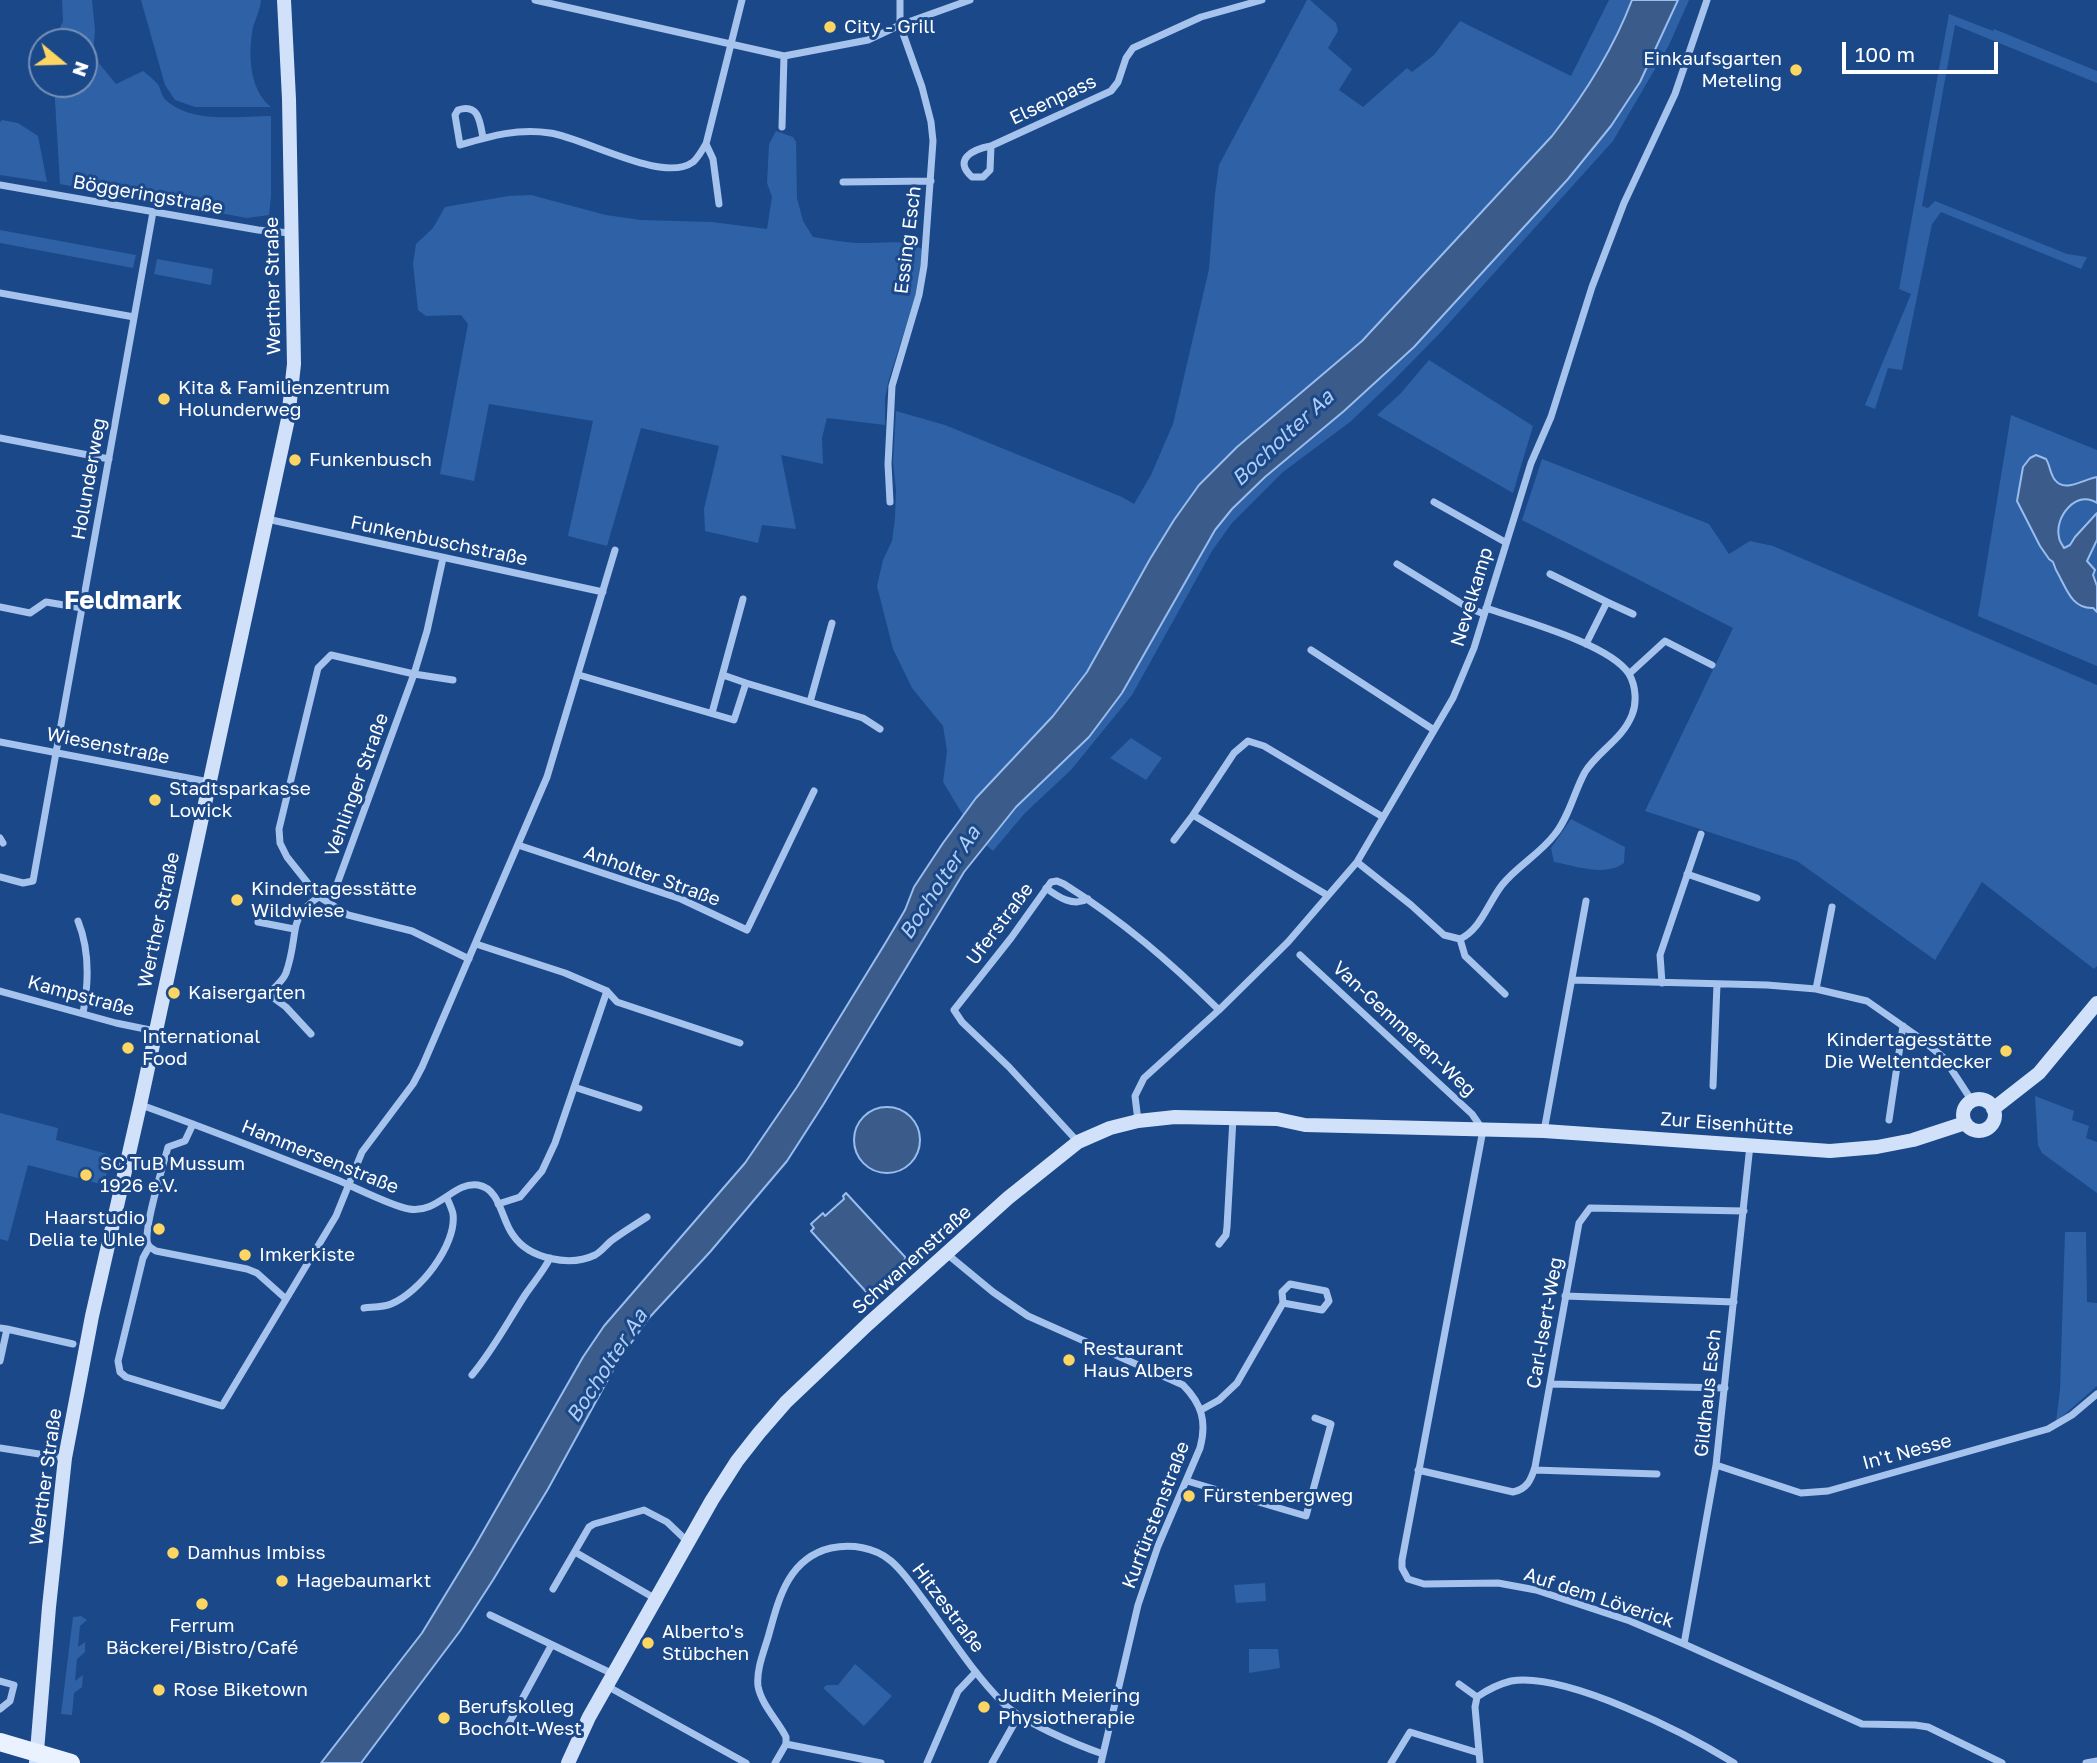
<!DOCTYPE html>
<meta charset="utf-8">
<style>
body{margin:0}
#map{position:relative;width:2097px;height:1763px;overflow:hidden;background:#1b4889;font-family:"Golos Text",sans-serif}
canvas{display:block}
.north{position:absolute;left:28px;top:28px;width:70px;height:70px;box-sizing:border-box;background:#1b4889;border:2px solid #7691b8;border-radius:50%;rotate:109deg;font-size:19px;font-weight:700;line-height:28px;text-align:center;color:#fff}
.north::after{content:'';display:block;margin:auto;width:24px;height:32px;background:#fdd562;clip-path:polygon(50% 0,100% 100%,50% 72%,0 100%)}
.scale{position:absolute;left:1842px;top:42px;width:156px;height:32px;box-sizing:border-box;border:4px solid #fff;border-top:0;padding-left:9px;font-size:21px;line-height:24px;white-space:nowrap;color:#fff;-webkit-text-stroke:5px #1b4889;paint-order:stroke}
</style>
<div id="map">
<canvas width="2097" height="1763"></canvas>
<div class="north">N</div>
<div class="scale">100 m</div>
</div>
<script>
const c = document.querySelector('canvas').getContext('2d');
c.lineJoin = 'round';
function paint(path, color) {
  c.fillStyle = color;
  c.fill(path, 'evenodd');
}
function strokePath(path, color, width, dash) {
  c.strokeStyle = color;
  c.lineWidth = width;
  c.lineCap = dash ? 'butt' : 'round';
  c.setLineDash(dash || []);
  c.stroke(path);
}
function write(font, color, halo, rows, align = 'center') {
  c.font = font + ' "Golos Text",sans-serif';
  c.lineWidth = 6;
  c.setLineDash([]);
  c.textBaseline = 'middle';
  c.strokeStyle = halo;
  c.fillStyle = color;
  for (const [text, x, y, turn = 0] of rows) {
    c.save();
    c.translate(x, y);
    c.rotate((+turn || 0) * Math.PI / 180);
    c.textAlign = isNaN(turn) ? turn : align;
    if (halo) c.strokeText(text, 0, 0);
    c.fillText(text, 0, 0);
    c.restore();
  }
}
const green = new Path2D(`
 M62 0H92L95 30 93 56 116 84 143 71C148 75 155 80 159 86 161 91 162 97 167 101 193 124 239 116 271 116V196L269 215 247 218 60 184 54 84H84V42H59L57 34 63 21Z
 M141 0H261C260 10 256 18 253 27 248 53 249 90 271 107H195L175 100 165 85Z
 M1307 0H1310L1336 23 1338 31 1328 48 1352 69 1339 90 1363 107 1407 68 1412 72 1434 55 1460 21 1571 76 1609 0H1632C1613 50 1584 93 1552 136L1362 341 1211 472C1157 531 1132 608 1087 673 1051 725 1002 766 963 815L943 782 947 751 943 726 912 688 893 649 877 586 883 560 892 541 895 518 896 490 893 462 896 411 945 425 1122 497 1134 504 1151 475 1173 424 1209 269 1215 194 1219 165Z
 M1678 0H1689L1669 45 1613 141 1441 332 1392 382 1350 422 1283 472 1232 523 1212 551 1132 695 1071 770 1025 813 993 851 985 844 1016 807 1089 737 1122 693 1215 531 1232 509 1265 477 1344 411 1414 347 1568 179 1611 126 1640 82Z
 M1949 14 1993 31 1994 29 2097 71V83L1955 25 1922 206 1928 208 1935 201 2067 254 2087 257 2081 269 1941 212 1932 224 1902 370 1888 368 1875 409 1865 405 1911 294 1899 289Z
 M2 120 18 123 38 136 47 182 0 175V122Z
 M776 131 793 137 796 142 797 198 803 221 813 237C827 239 842 242 857 243 877 244 905 238 922 249L920 282 889 379 885 398V425L827 418 822 438 823 464 781 455 796 529 762 525 758 543 705 531 704 509 719 446 641 428 607 546 568 536 593 421 489 404 474 481 440 474 468 324 461 315 426 316 418 310 413 264 416 244 433 228 445 207 508 196 531 195 606 215 641 220 712 222 767 229 772 197 767 183 769 144Z
 M0 230 136 255 133 268 0 243Z
 M157 259 213 269 211 285 154 274Z
 M1429 360 1533 426 1513 493 1377 415 1400 394Z
 M2011 415 2097 450V666L1978 616Z
 M1542 459 1709 524 1729 554 1750 541 1773 546 2097 685V966L2094 969 1982 882 1935 960 1797 861 1645 811 1733 628 1522 520Z
 M1131 738 1162 758 1146 780 1110 758Z
 M1571 819 1625 847 1624 863C1605 877 1576 866 1554 862L1551 848Z
 M2035 1096 2074 1111 2072 1120 2089 1126 2086 1138 2097 1142V1193L2042 1153 2038 1145Z
 M0 1113 58 1128 56 1140 111 1155 104 1185 28 1165 8 1241 0 1239Z
 M2065 1232H2086L2087 1302 2097 1303V1386L2056 1422 2060 1390Z
 M1265 1583 1266 1601 1236 1603 1234 1585Z
 M81 1616 87 1620 80 1626 78 1647 85 1642V1652L77 1659 75 1681 83 1675 82 1687 74 1693 72 1715 61 1714 73 1617Z
 M1249 1649H1278L1280 1668 1249 1673Z
 M855 1664 892 1696 864 1726 823 1688 827 1685H838Z`);
const water = new Path2D(`
 M1632 0H1678L1640 82 1611 126 1568 179 1414 347 1344 411 1265 477 1232 509 1215 530 1122 693 1089 737 1016 807 964 872 823 1105 787 1161 710 1252 648 1319 617 1363 548 1489 493 1580 460 1631 361 1763H321L422 1633 475 1546 583 1357 604 1326 745 1163 797 1087 886 942 905 910 914 887 943 843 976 798 1053 716 1087 672 1150 559 1174 520 1199 485 1237 447 1362 341 1552 136C1585 94 1613 50 1632 0Z
 M2036 455 2046 459C2050 465 2050 474 2055 480 2065 493 2084 479 2097 477V503C2077 489 2054 517 2059 537 2059 541 2062 544 2064 548L2070 545 2075 537 2097 513V540L2087 561 2095 570 2093 575 2097 586V612L2093 608C2071 609 2066 587 2056 570L2053 562 2049 559 2040 546 2017 501 2023 467 2030 458Z
 M854 1140a33 33 0 1 1 66 0a33 33 0 1 1-66 0Z
 M846 1193 906 1258 869 1295 811 1231 814 1228 811 1224 823 1213 825 1216 844 1199 843 1196Z`);
const street = new Path2D(`
 M535 0 784 56 868 40 900 25 970 0
 M782 127 784 56
 M483 138C480 122 479 103 458 110L455 115 460 145C491 136 518 128 550 133 585 138 663 184 693 162 698 158 702 150 706 144L742 0
 M706 144 713 159 719 204
 M991 146 990 170 983 177H972C952 159 974 149 991 146L1111 91 1118 82 1126 58 1133 48 1201 17 1262 0
 M843 182 931 181
 M0 185 258 230 290 233
 M0 293 134 317
 M0 438 109 459
 M890 502 888 464 892 386 919 295 924 266 933 141 931 122 922 87 900 25V0
 M1434 502 1505 542
 M267 519 603 592
 M1397 564 1467 607 1484 614
 M1550 574 1607 602
 M0 607 30 613 46 602 82 608
 M1586 644 1607 602 1633 614
 M1311 650 1434 730
 M1629 674 1665 641 1712 665
 M579 675 734 720 746 683 863 718 880 729
 M723 675 746 683
 M453 680 414 674 331 655 318 668 279 829 280 843 287 857 318 896 348 915 412 931 469 959
 M810 702 832 623
 M712 713 743 599
 M0 742 209 782
 M0 838 3 843
 M1174 840 1193 815
 M518 845 681 899 747 930 814 791
 M1357 862 1411 905 1444 935 1460 939C1481 929 1488 903 1502 885 1517 866 1540 854 1555 834 1569 817 1574 792 1585 772 1598 751 1622 740 1632 715 1637 703 1636 686 1629 674 1610 644 1520 620 1486 608
 M1687 874 1757 898
 M0 877 23 883 33 881 153 212
 M1046 888C1058 897 1073 907 1088 899
 M1327 895 1193 815 1234 753 1248 741 1264 746 1383 817
 M78 921C90 951 89 982 83 1013
 M258 922 294 929
 M1460 939 1465 956 1505 994
 M476 944 565 973 607 991 555 1143 542 1171 520 1197 498 1204
 M1300 955 1472 1114 1483 1130 1402 1560V1568L1408 1579 1424 1584 1498 1583 1536 1590 1630 1621 1684 1644 1862 1724 1915 1725 1928 1727 2002 1763
 M1572 980 1767 985 1816 989 1867 1001 1920 1038 1944 1058 1972 1101
 M1662 983 1660 955 1701 834
 M1816 989 1832 907
 M0 991 116 1023 155 1031
 M607 991 617 1002 740 1043
 M311 1034 286 1007 268 994C274 988 283 981 286 973 302 926 282 915 336 887L414 674 427 631 443 558
 M1713 1086 1717 984
 M574 1087 639 1108
 M141 1105C206 1128 271 1154 335 1179 355 1187 391 1206 409 1209 438 1214 454 1181 478 1185 501 1189 501 1220 513 1235 529 1259 570 1267 595 1255 602 1251 606 1245 611 1241 623 1232 635 1225 647 1217
 M1889 1120 1903 1026
 M1138 1121 1135 1096 1144 1078 1219 1010 1288 942 1357 862 1453 698 1474 648 1531 463 1551 417 1592 287 1624 203 1675 94 1707 0
 M193 1124 185 1141 168 1147C164 1163 142 1232 148 1244 149 1247 153 1249 156 1251L247 1269 257 1273 286 1299
 M1544 1131 1586 901
 M1078 1142 1009 1067 962 1022 954 1010 1011 938 1051 882 1057 881 1064 884C1123 921 1170 962 1219 1010
 M1219 1244 1226 1235 1227 1227 1233 1118
 M149 1247 143 1258 118 1361 120 1372 126 1377 222 1406 336 1216 362 1152 413 1084 422 1067 547 777 615 550
 M947 1254 993 1292 1028 1316 1183 1385C1202 1404 1207 1422 1200 1448L1158 1546 1138 1605 1101 1763
 M1565 1296 1734 1302
 M364 1308C373 1307 384 1307 391 1304 419 1293 457 1245 453 1214 452 1209 449 1203 447 1198
 M0 1328 7 1329 0 1361
 M7 1329 73 1344
 M472 1375C493 1350 507 1323 525 1295 533 1283 543 1272 550 1258
 M1551 1384 1725 1388
 M1201 1410 1219 1400 1237 1383 1283 1303 1322 1310 1329 1301 1326 1291 1290 1284 1282 1292 1283 1303
 M0 1448 65 1458
 M1716 1465 1801 1493 1828 1491 2048 1429 2072 1415 2097 1394
 M1418 1470 1513 1492C1527 1489 1531 1480 1535 1467L1579 1223 1590 1208 1744 1211
 M1534 1470 1657 1474
 M1187 1481 1306 1516 1331 1424 1315 1418
 M575 1552 656 1599
 M553 1589 589 1527 594 1524 644 1510 667 1522 688 1542
 M490 1615 613 1674
 M1684 1644 1716 1465 1750 1145
 M0 1681 14 1685 10 1701 0 1709
 M1459 1684 1477 1697
 M607 1686 746 1763
 M1477 1697C1487 1690 1499 1684 1511 1681 1567 1672 1687 1734 1734 1763
 M1477 1697 1475 1707 1480 1763
 M507 1727 551 1646
 M786 1744 881 1763
 M775 1763 786 1744V1737C778 1721 761 1704 758 1686 756 1669 765 1649 769 1634 779 1597 789 1558 831 1548 851 1544 875 1547 891 1561 904 1572 915 1589 925 1602 950 1636 973 1673 1003 1703 1022 1722 1077 1745 1103 1754
 M927 1763 958 1691 976 1672
 M992 1763 1019 1715
 M1391 1763 1410 1732 1479 1753
 M2086 1763 2097 1761`);
const secondary = new Path2D(`
 M1963 1115a16 16 0 1 1 32 0a16 16 0 1 1-32 0Z
 M1993 1109 2039 1073 2097 1003
 M36 1763 49 1607 65 1458 92 1316 140 1105 288 419 294 364 289 99 284 0
 M568 1763 589 1717 712 1500 737 1461 759 1433 786 1402 868 1324 1008 1198 1078 1142 1110 1128 1138 1121 1175 1117 1277 1119 1305 1125 1544 1131 1830 1151 1877 1147 1913 1140 1965 1123`);
const primary = new Path2D(`
 M0 1742 71 1763`);
const markers = [
 [830,27,7,"#fdd562"],
 [1796,70,7,"#fdd562"],
 [164,399,7,"#fdd562"],
 [295,460,7,"#fdd562"],
 [155,800,7,"#fdd562"],
 [237,900,7,"#fdd562"],
 [174,993,7,"#fdd562"],
 [128,1048,7,"#fdd562"],
 [2006,1051,7,"#fdd562"],
 [86,1175,7,"#fdd562"],
 [159,1229,7,"#fdd562"],
 [245,1255,7,"#fdd562"],
 [1069,1360,7,"#fdd562"],
 [1189,1496,7,"#fdd562"],
 [173,1553,7,"#fdd562"],
 [282,1581,7,"#fdd562"],
 [202,1604,7,"#fdd562"],
 [648,1643,7,"#fdd562"],
 [159,1690,7,"#fdd562"],
 [984,1707,7,"#fdd562"],
 [444,1718,7,"#fdd562"]
];
const poiNames = [
 ["City - Grill",844,27],
 ["Einkaufsgarten",1782,59,"right"],
 ["Meteling",1782,81,"right"],
 ["Kita & Familienzentrum",178,388],
 ["Holunderweg",178,410],
 ["Funkenbusch",309,460],
 ["Stadtsparkasse",169,789],
 ["Lowick",169,811],
 ["Kindertagesstätte",251,889],
 ["Wildwiese",251,911],
 ["Kaisergarten",188,993],
 ["International",142,1037],
 ["Food",142,1059],
 ["Kindertagesstätte",1992,1040,"right"],
 ["Die Weltentdecker",1992,1062,"right"],
 ["SC TuB Mussum",100,1164],
 ["1926 e.V.",100,1186],
 ["Haarstudio",145,1218,"right"],
 ["Delia te Uhle",145,1240,"right"],
 ["Imkerkiste",259,1255],
 ["Restaurant",1083,1349],
 ["Haus Albers",1083,1371],
 ["Fürstenbergweg",1203,1496],
 ["Damhus Imbiss",187,1553],
 ["Hagebaumarkt",296,1581],
 ["Ferrum",202,1626,"center"],
 ["Bäckerei/Bistro/Café",202,1648,"center"],
 ["Alberto's",662,1632],
 ["Stübchen",662,1654],
 ["Rose Biketown",173,1690],
 ["Judith Meiering",998,1696],
 ["Physiotherapie",998,1718],
 ["Berufskolleg",458,1707],
 ["Bocholt-West",458,1729]
];
const streetNames = [
 ["Elsenpass",1053,100,-25],
 ["Böggeringstraße",148,195,10],
 ["Essing Esch",908,240,-83],
 ["Werther Straße",273,286,-91],
 ["Holunderweg",89,479,-80],
 ["Funkenbuschstraße",439,541,12],
 ["Nevelkamp",1472,597,-73],
 ["Wiesenstraße",108,746,11],
 ["Vehlinger Straße",357,785,-70],
 ["Anholter Straße",652,876,20],
 ["Werther Straße",159,920,-78],
 ["Uferstraße",1000,924,-53],
 ["Kampstraße",81,996,15],
 ["Van-Gemmeren-Weg",1404,1029,43],
 ["Zur Eisenhütte",1727,1124,4],
 ["Hammersenstraße",320,1157,22],
 ["Schwanenstraße",912,1260,-42],
 ["Carl-Isert-Weg",1545,1323,-80],
 ["Gildhaus Esch",1708,1393,-84],
 ["In't Nesse",1907,1452,-15],
 ["Werther Straße",46,1477,-82],
 ["Kurfürstenstraße",1156,1515,-69],
 ["Auf dem Löverick",1599,1598,18],
 ["Hitzestraße",948,1608,53]
];
const waterNames = [
 ["Bocholter Aa",1283,438,-43],
 ["Bocholter Aa",940,883,-57],
 ["Bocholter Aa",607,1366,-57]
];
const districtNames = [
 ["Feldmark",123,601]
];
paint(green, '#2e61a6');
paint(water, '#3b5c8b');
strokePath(water, '#98bdee', 2);
strokePath(street, '#a5c3ec', 7);
strokePath(secondary, '#d1e1f9', 14);
strokePath(primary, '#eaf2ff', 18);
for (const [x, y, r, color] of markers) {
  const dot = new Path2D();
  dot.arc(x, y, r, 0, 2 * Math.PI);
  c.fillStyle = color;
  c.fill(dot);
  strokePath(dot, '#1b4889', 2.5);
}
write('19px', '#fff', '#1b4889', poiNames, 'left');
write('19px', '#fff', '#1b4889', streetNames);
write('italic 21px', '#b0cdf3', '#1b4889', waterNames);
write('bold 26px', '#fff', '#1b4889', districtNames);
</script>
